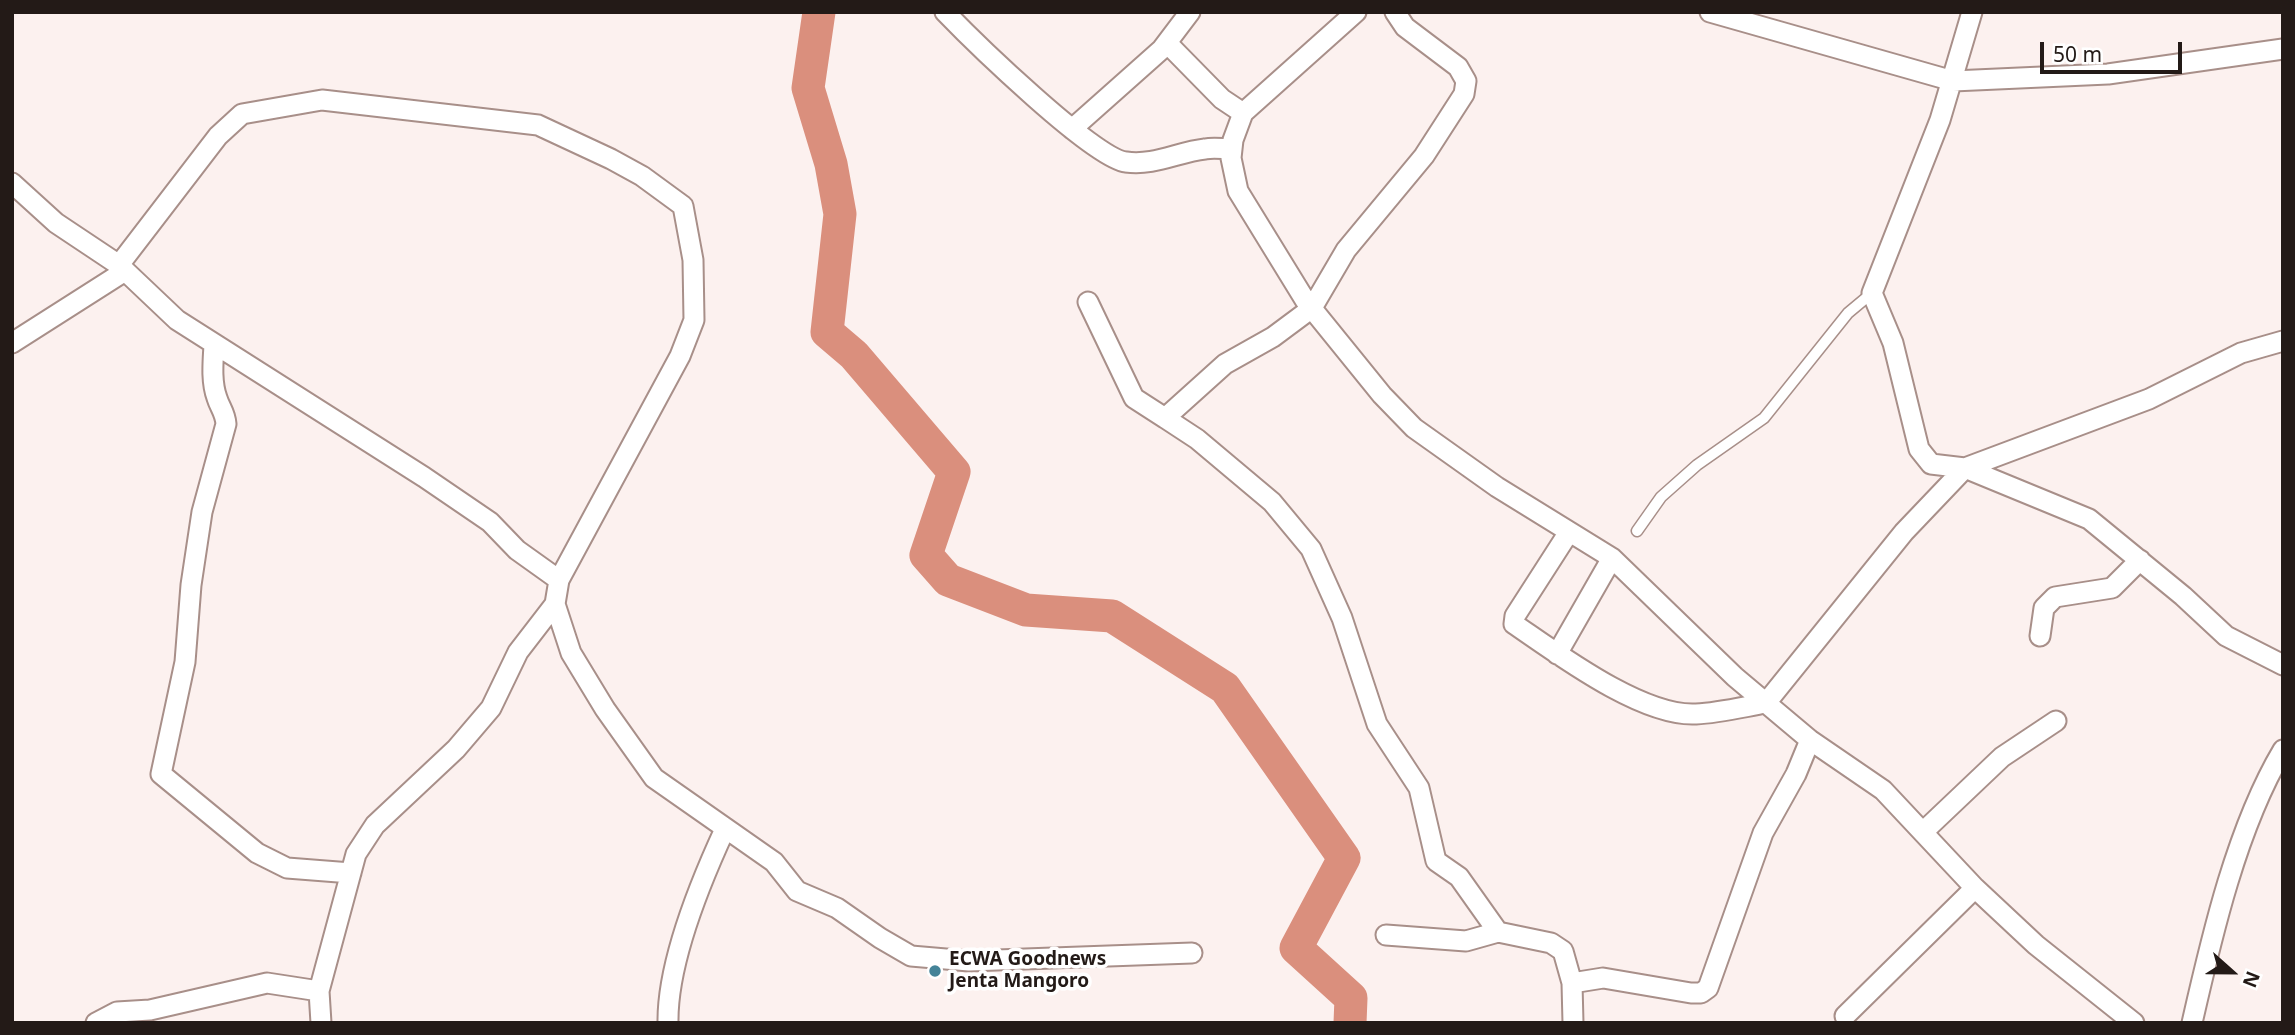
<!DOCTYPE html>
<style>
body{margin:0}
#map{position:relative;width:2295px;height:1035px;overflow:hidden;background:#fcf1ef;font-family:"Noto Sans",sans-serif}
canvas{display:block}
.frame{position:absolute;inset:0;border:14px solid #231a17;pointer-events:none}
.north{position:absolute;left:2197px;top:937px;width:70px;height:70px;-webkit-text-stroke:5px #fff;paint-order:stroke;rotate:111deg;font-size:19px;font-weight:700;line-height:28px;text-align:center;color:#231a17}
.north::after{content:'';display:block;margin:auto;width:24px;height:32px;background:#231a17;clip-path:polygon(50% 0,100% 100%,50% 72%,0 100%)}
.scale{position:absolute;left:2040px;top:42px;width:142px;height:32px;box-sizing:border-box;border:4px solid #231a17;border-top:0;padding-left:9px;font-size:21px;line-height:24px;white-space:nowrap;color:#231a17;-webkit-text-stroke:5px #fff;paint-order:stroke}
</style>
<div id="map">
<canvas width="2295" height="1035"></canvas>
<div class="frame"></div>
<div class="north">N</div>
<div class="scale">50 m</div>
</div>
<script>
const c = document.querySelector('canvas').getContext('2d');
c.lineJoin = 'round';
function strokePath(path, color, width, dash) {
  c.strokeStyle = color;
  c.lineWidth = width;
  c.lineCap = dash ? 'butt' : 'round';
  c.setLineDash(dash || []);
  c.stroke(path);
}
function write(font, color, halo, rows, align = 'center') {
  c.font = font + ' "Noto Sans",sans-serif';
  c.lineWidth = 7;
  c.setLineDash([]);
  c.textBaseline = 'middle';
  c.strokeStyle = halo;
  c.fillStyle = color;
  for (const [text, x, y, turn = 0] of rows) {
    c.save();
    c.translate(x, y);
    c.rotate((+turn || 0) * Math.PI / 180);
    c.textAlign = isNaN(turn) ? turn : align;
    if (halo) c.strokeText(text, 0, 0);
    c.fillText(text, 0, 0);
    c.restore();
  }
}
const river = new Path2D(`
 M819 12 808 88 831 164 840 214 827 332 854 355 954 472 926 555 948 580 1026 610 1112 616 1225 688 1344 858 1296 948 1351 998 1350 1023`);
const lane = new Path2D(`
 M1637 531 1661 497 1697 465 1764 418 1848 313 1872 293`);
const street = new Path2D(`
 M945 12C972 40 1094 159 1126 162 1154 166 1178 152 1205 149 1214 147 1223 149 1232 149
 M1356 12 1243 113 1233 140 1231 158 1238 191 1305 300 1382 395 1414 428 1497 487 1612 558 1735 677 1810 740 1883 790 1975 888 2036 945 2134 1023
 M1395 12 1405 27 1458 67 1466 81 1464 94 1424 156 1346 250 1312 308 1273 337 1225 364 1165 418 1197 439 1272 502 1311 549 1342 618 1377 724 1419 788 1436 861 1459 877 1498 932 1551 943 1563 951 1572 983 1573 1023
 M1710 12 1953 81 2108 74 2283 49
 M1972 12 1940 120 1872 293 1893 343 1919 449 1931 464 1965 468 2089 519 2183 596 2226 636 2283 665
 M1167 43 1222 99 1243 113
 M1072 129 1162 49 1190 12
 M12 183 56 223 119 265 177 320 424 477 490 522 517 550 559 580 555 604 518 652 491 708 456 749 375 825 356 854 319 991 321 1023
 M119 265 218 136 242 114 322 100 538 125 611 159 642 176 683 206 693 260 694 320 680 356 559 580
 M1088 302 1134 398 1165 418
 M12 343 125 271
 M214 345C213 362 211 382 217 398 220 408 225 412 226 424L202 512 191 585 185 662 161 774 257 853 287 868 351 873
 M1569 532 1515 616 1514 624C1558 654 1642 717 1696 714 1719 713 1743 707 1766 703L1904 532 1965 468 2149 399 2241 353 2283 341
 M555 604 571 653 605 709 654 778 774 862 797 891 837 908 880 938 911 956 969 961 1192 953
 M2040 636 2044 608 2055 597 2112 588 2140 560
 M1557 654 1612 558
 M1924 831 2002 757 2056 721
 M1386 935 1466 941 1498 932
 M1572 983 1603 978 1691 993H1701L1708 988 1763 833 1796 774 1810 740
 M1845 1016 1975 888
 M96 1023 117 1012 150 1010 267 983 319 991
 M668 1023C667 964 700 883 725 829
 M2192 1023C2212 935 2237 827 2283 750`);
const markers = [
 [935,971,7,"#448398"]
];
const poiNames = [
 ["ECWA Goodnews",949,960],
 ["Jenta Mangoro",949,982]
];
strokePath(river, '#da8f7d', 33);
strokePath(lane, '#a88f89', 13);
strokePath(street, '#a88f89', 23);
strokePath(lane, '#fff', 10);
strokePath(street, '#fff', 19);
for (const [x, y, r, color] of markers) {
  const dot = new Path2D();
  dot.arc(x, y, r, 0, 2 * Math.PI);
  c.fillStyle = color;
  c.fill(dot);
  strokePath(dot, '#fff', 2.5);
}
write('bold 19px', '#231a17', '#fff', poiNames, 'left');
</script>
